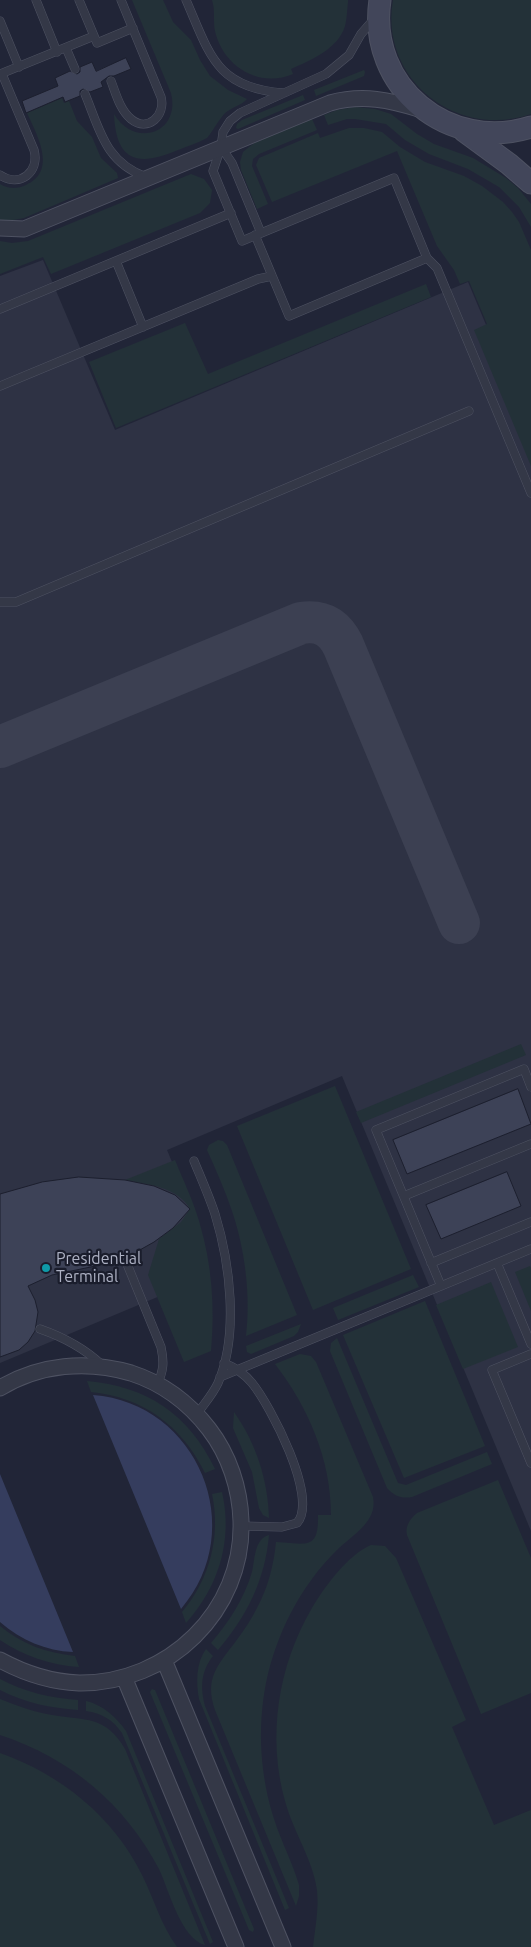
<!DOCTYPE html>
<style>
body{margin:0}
canvas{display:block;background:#212537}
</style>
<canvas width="531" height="1947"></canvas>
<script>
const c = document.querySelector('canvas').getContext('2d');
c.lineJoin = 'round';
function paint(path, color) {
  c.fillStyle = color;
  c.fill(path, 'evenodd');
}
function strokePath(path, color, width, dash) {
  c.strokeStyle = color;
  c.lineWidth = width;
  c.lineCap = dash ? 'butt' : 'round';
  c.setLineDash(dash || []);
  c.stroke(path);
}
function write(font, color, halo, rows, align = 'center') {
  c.font = font + ' Ubuntu,sans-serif';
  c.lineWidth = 4.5;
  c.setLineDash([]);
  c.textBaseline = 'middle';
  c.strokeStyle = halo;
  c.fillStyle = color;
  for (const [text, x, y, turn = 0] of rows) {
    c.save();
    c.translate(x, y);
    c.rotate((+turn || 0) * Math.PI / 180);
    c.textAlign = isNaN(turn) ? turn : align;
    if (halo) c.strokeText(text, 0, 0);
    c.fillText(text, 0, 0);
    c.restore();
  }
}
const airport = new Path2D(`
 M43 260 115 430 468 282 531 432V1531L342 1076 167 1150 192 1210 198 1280 0 1363V276Z`);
const green = new Path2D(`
 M132 0H163L173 22 191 40 200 60 210 76 228 90 247 99C242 105 232 107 225 113 219 119 211 134 207 138 198 143 187 146 178 150 138 167 116 162 114 114 135 149 181 133 171 93Z
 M212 0H348V2C347 10 347 18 345 26 338 49 311 60 291 69L293 74C260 88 226 68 216 35 212 23 216 12 212 0Z
 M393 0H531V114C457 140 379 79 393 0Z
 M364 70 365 72 364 76 316 96 314 90Z
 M303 95 305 100 238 129 236 128 237 124 242 120Z
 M62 98 64 103 69 101 77 121 92 137 101 158 117 173 118 178 24 218 8 221 0 220V184C8 189 18 189 26 185 58 171 37 135 27 113Z
 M355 107 375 109 391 114 417 134 434 144 473 158 506 178 518 188 531 204V227L519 207 499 187 468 169 429 154 405 140 386 124 355 119H347L328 125 324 115 337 110Z
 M312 119 317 130 259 154 253 159 252 166 268 204 257 209 241 170 240 162 243 152 254 143Z
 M349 128H364L382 132 400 147 425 162 464 176 482 186 503 202 512 212 519 222 531 250V466L474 330 487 324 469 281 460 284 454 270 437 246 397 151 272 202 256 165 259 158 318 133 320 138Z
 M191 174 204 179 212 190 210 203 200 213 51 274 43 257 0 274V241L12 243 28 241Z
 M426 284 431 297 116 428 89 362 185 323 208 374Z
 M521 1044 526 1055 361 1123 356 1112Z
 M335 1086 411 1269 313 1310 237 1126Z
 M218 1140 223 1141 227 1145 297 1315 246 1336C251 1296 245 1249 232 1211 225 1190 216 1170 207 1150L209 1145Z
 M175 1160C183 1180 193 1200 199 1221 212 1264 215 1307 211 1351L184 1362 148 1275 159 1239 181 1222 190 1209C178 1187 147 1184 125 1180Z
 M530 1266 531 1268V1311L515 1272Z
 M413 1275 419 1287 338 1320 333 1308Z
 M491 1282 518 1347 463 1369 436 1305Z
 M425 1301 485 1446 404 1478 343 1335Z
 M301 1324 298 1332 294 1336 251 1354 247 1352 246 1346Z
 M337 1338 398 1483 406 1485 487 1452 492 1464 412 1497C402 1499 394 1496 387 1488L330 1351 331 1343Z
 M300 1354 311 1356 316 1362 373 1497C378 1522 352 1535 337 1550 301 1585 276 1634 266 1683 257 1728 260 1778 275 1822 282 1843 293 1864 299 1885V1896L296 1906 215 1710C204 1678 218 1665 236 1641 244 1630 251 1620 257 1608 268 1588 274 1564 276 1542 305 1543 319 1552 318 1515H331C331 1459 308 1407 275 1364Z
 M87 1381C146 1386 189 1414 215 1469L205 1473C182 1426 143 1397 91 1392Z
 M234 1412C256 1443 268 1480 269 1518L263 1515 259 1508 252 1472 233 1428Z
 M498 1480 531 1558V1693L481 1714 407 1535C405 1526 410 1519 417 1513Z
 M222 1492C233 1540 219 1586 186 1623L182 1612C210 1579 221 1536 212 1494Z
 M269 1535C265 1580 247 1616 218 1650L211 1643C229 1622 244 1599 252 1572 255 1560 254 1539 269 1535Z
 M371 1545 385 1546 396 1558 466 1720 452 1727 494 1825 531 1810V1947H313C315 1928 319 1910 317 1890 313 1860 293 1831 285 1801 267 1736 278 1666 312 1608 324 1587 349 1554 371 1545Z
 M0 1626C21 1644 47 1653 75 1656L79 1667C50 1665 24 1656 0 1640Z
 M206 1649 213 1656C201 1671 200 1687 205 1706L289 1908 285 1910 199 1699C196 1682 196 1663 206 1649Z
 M0 1679C24 1692 51 1698 78 1700V1710C51 1708 25 1703 0 1690Z
 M152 1689 155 1690 254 1929 253 1932 249 1930 150 1692Z
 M0 1699C17 1706 34 1712 52 1715 86 1721 105 1715 125 1749L205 1945C181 1939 169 1890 159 1869 125 1804 70 1758 0 1735Z
 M86 1701C103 1705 116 1717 126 1731L213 1942 210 1944 122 1733C113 1720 102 1713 86 1711Z
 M0 1753C60 1774 114 1817 142 1875 154 1899 161 1925 177 1947H0Z`);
const water = new Path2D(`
 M93 1395C198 1403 250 1529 181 1609Z
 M0 1474 73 1652C46 1651 21 1640 0 1622Z`);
const taxiway = new Path2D(`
 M0 747 301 623C321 620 334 627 343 645L459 923`);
const building = new Path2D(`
 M126 58 131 69 114 76H109L101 82 103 87 90 92 83 89 80 91V96L65 102 63 97 26 113 22 101 58 86 55 78 70 71 77 74 80 72V67L92 62 96 71Z
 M518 1089 531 1124 407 1174 393 1140Z
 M507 1172 521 1206 441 1239 426 1205Z
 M79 1177 125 1180 154 1186 175 1195 190 1209 173 1228 154 1242 138 1251 131 1260 125 1259 122 1264 110 1263 52 1275 28 1286 35 1300 38 1312 35 1331 28 1342 19 1350 0 1357V1194L42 1182Z`);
const lane = new Path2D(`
 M36 0 57 52
 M79 0 97 43 133 28
 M186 0C210 55 216 88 284 93
 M375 18 361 34 349 55 326 74 240 113 230 121 223 132 221 147 213 171 242 241 394 178 427 258 437 268 531 493
 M0 21 19 67
 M66 48 75 69
 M0 74 94 36
 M111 81C116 94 120 110 131 119 148 133 166 115 161 97L121 0
 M85 94C100 130 105 162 146 177
 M221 147 232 163 261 233
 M0 175C20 188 40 172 34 150L2 74
 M255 235 289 316 427 258
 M116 261 143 327
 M0 309 231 213
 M0 386 258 279 272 276
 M0 602H16L469 411
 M194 1161C201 1178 209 1196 215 1214 230 1263 239 1334 218 1383 213 1394 204 1404 197 1414
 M404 1196 531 1144
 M431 1263 531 1222
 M497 1263 531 1344
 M127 1264 161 1347C164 1361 164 1371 157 1384
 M441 1286 376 1130 524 1069 531 1087
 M40 1329C63 1337 84 1348 102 1365
 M531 1354 492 1370 531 1463
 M224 1363C236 1368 244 1373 252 1383 270 1405 319 1498 297 1523L282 1527 241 1526
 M220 1377 531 1249`);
const street = new Path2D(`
 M0 228 24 229 330 103C363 94 390 100 422 110
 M0 1388C40 1364 87 1360 131 1373 162 1383 189 1403 209 1429 229 1455 240 1488 241 1521 244 1611 168 1684 79 1683 51 1682 24 1673 0 1660
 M164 1660 283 1947
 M124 1677 236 1947`);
const secondary = new Path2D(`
 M380 0C367 87 449 153 531 127
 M464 131 509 164 531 183`);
const markers = [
 [46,1268,5,"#0f9aa8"]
];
const poiNames = [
 ["Presidential",56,1259],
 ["Terminal",56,1277]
];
paint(airport, '#2e3244');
paint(green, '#233138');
paint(water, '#353d5e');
strokePath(taxiway, '#3c4052', 42);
paint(building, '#3d4257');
strokePath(building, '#1c1f2e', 1);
strokePath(lane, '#4e5262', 9);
strokePath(street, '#4e5262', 17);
strokePath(secondary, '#4e5262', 23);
strokePath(lane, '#343847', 8);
strokePath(street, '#343847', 15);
strokePath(secondary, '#42465a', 21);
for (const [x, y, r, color] of markers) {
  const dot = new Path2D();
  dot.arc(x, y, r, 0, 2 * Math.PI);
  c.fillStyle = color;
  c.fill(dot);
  strokePath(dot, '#1a1d2c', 2);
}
write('16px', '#aeb2c4', '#1a1d2c', poiNames, 'left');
</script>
